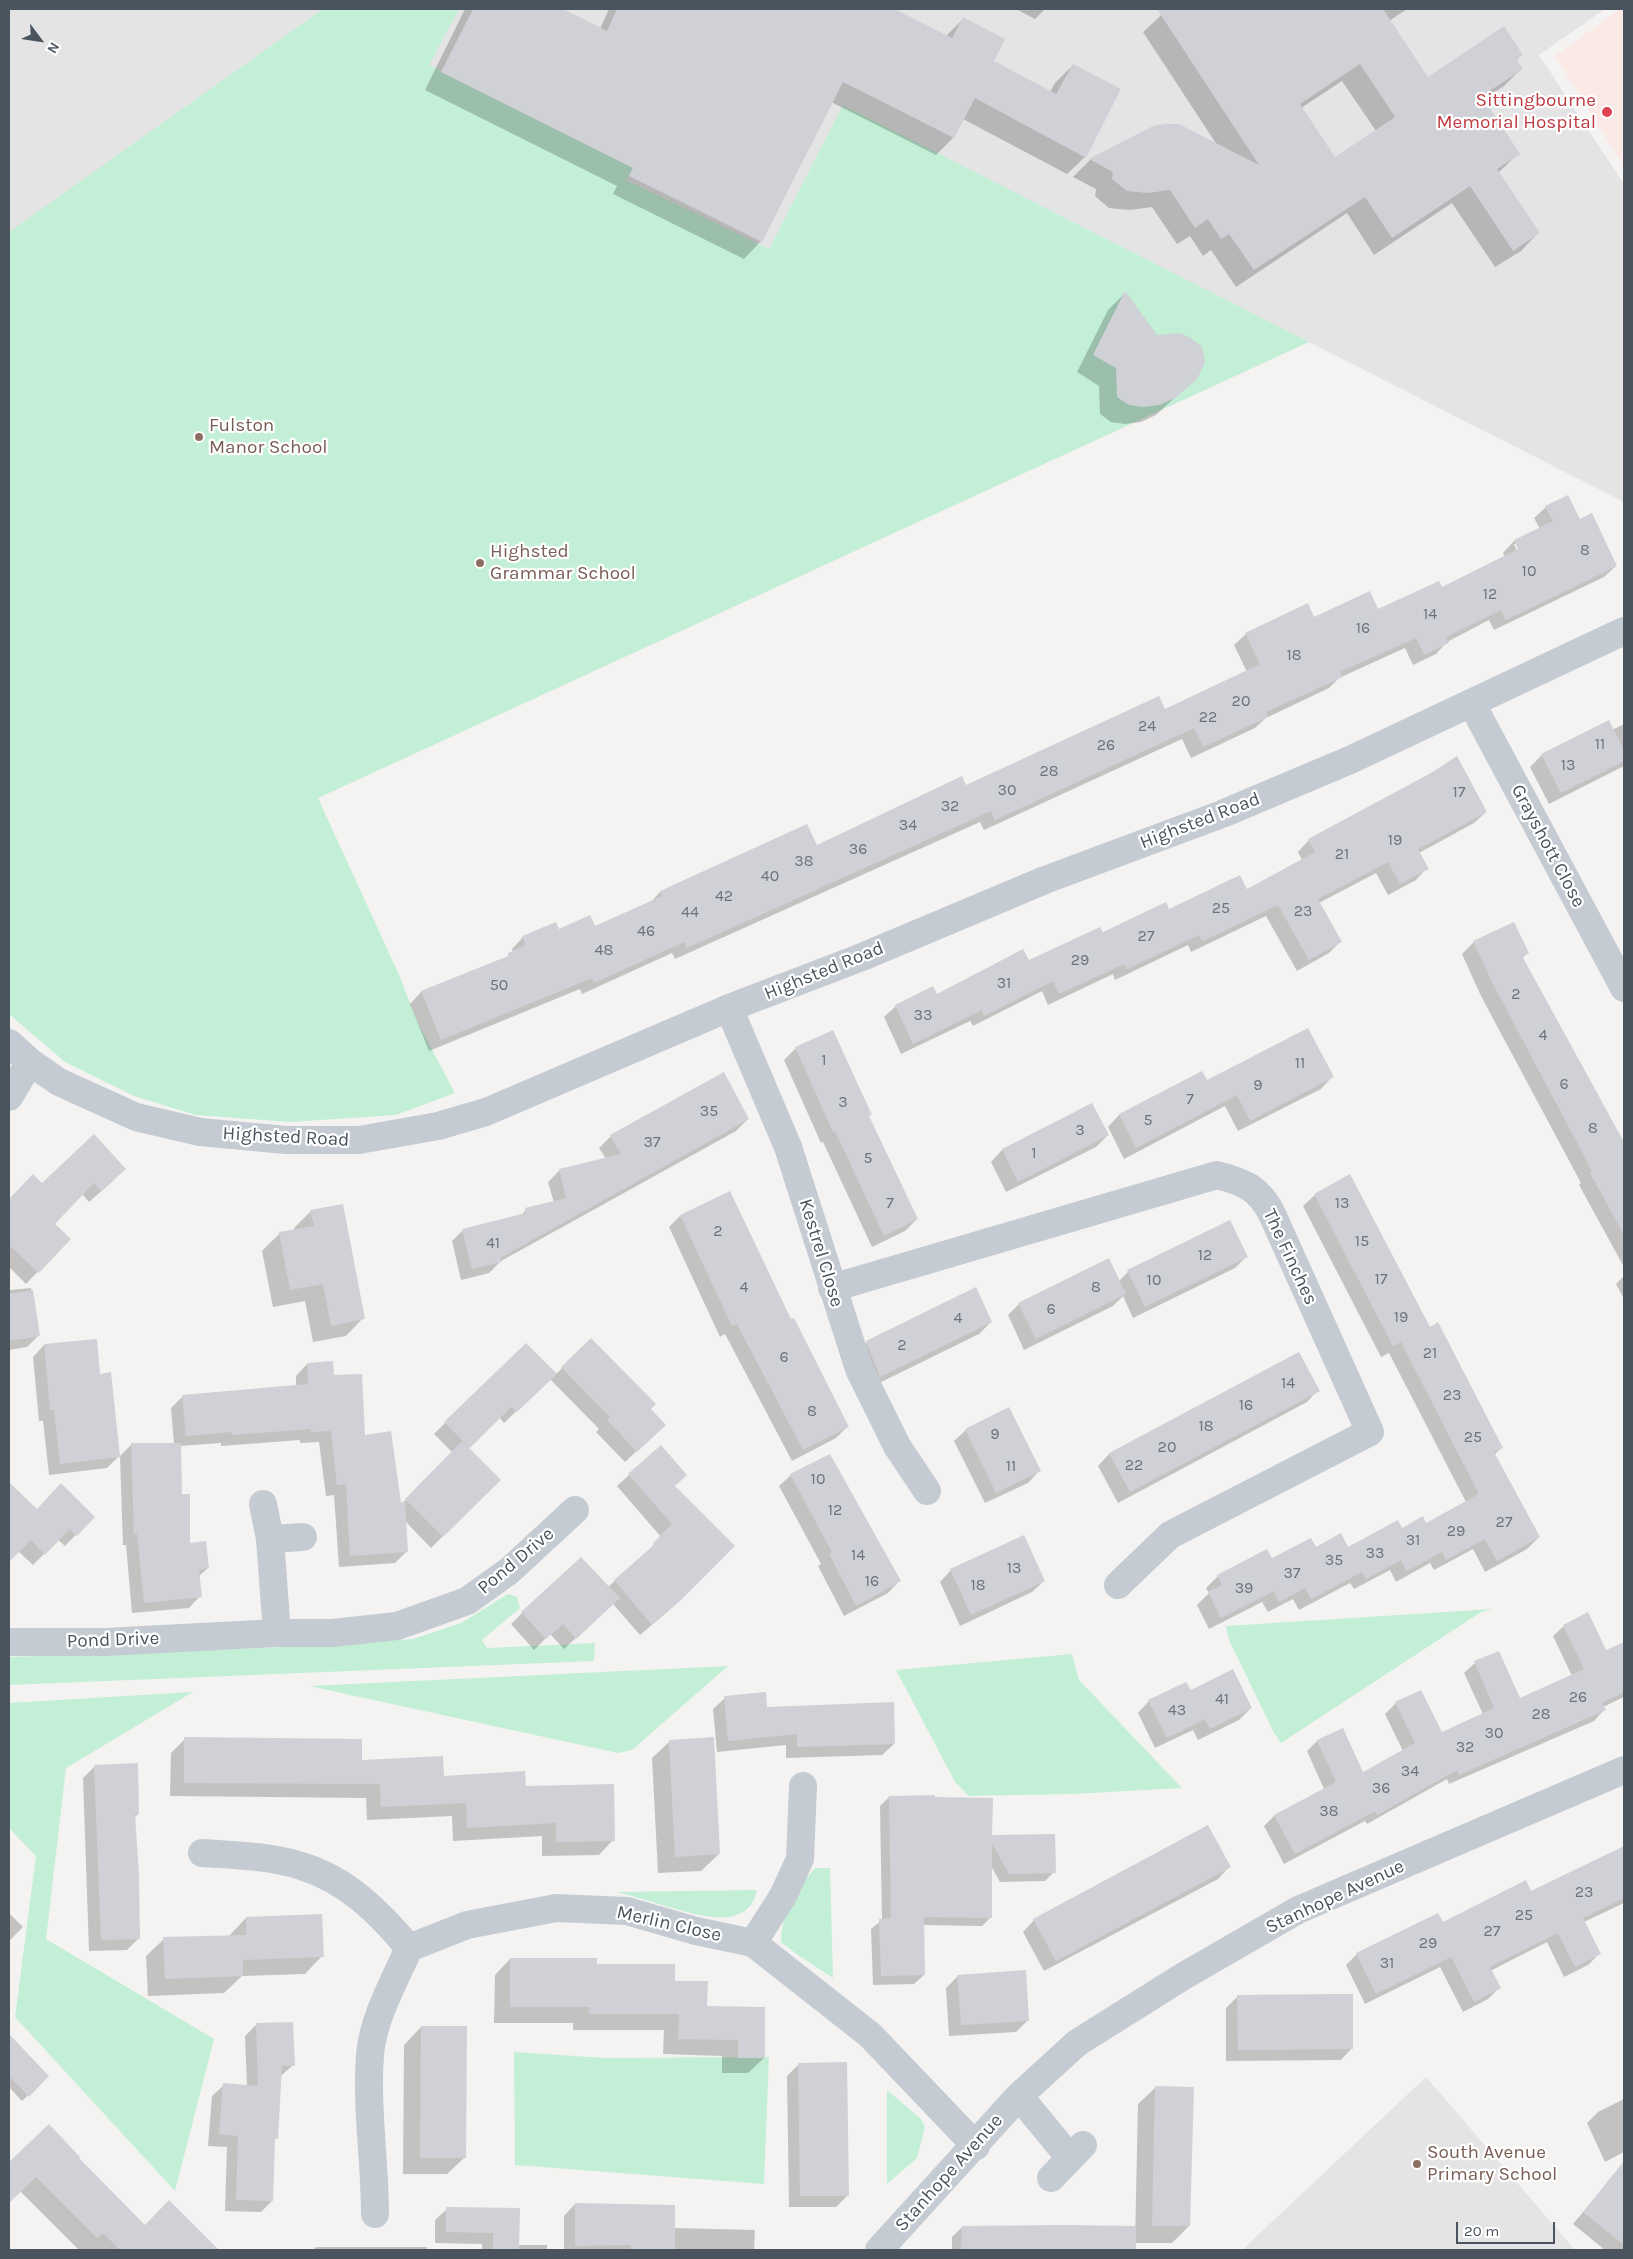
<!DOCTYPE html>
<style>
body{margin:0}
#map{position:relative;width:1633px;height:2259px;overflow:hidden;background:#f4f3f2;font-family:Karla,sans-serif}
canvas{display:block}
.frame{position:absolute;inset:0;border:10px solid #4a545f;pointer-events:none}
.north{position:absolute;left:15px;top:15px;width:50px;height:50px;-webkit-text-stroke:4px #fff;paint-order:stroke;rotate:121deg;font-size:14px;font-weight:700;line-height:20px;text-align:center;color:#4a545f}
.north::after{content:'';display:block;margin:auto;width:18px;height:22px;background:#4a545f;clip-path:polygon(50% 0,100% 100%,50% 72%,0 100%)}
.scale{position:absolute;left:1456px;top:2222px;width:99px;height:22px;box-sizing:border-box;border:2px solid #4a545f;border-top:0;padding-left:6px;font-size:15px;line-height:18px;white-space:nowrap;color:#4a545f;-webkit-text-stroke:4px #fff;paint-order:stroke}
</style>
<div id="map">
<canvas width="1633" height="2259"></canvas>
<div class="frame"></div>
<div class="north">N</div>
<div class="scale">20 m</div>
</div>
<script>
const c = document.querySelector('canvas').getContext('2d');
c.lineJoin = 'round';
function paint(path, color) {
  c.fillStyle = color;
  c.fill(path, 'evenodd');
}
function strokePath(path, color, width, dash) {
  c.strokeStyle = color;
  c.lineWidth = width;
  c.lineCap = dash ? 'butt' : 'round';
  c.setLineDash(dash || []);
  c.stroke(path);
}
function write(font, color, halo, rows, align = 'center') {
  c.font = font + ' Karla,sans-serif';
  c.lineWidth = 4.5;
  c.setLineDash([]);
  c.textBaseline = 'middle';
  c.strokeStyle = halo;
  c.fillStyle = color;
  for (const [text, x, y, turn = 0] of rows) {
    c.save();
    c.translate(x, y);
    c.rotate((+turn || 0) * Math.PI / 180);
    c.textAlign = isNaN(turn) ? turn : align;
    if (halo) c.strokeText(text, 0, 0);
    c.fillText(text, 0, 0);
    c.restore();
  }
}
const education = new Path2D(`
 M9 9H1605L1539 55 1624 184V502L1309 342 318 798 9 880Z
 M1426 2077 1575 2250H1242Z`);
const medical = new Path2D(`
 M1620 9H1624V167L1555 56Z`);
const green = new Path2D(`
 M323 9H459L429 65 633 168 626 180 769 249 843 105 1309 342 318 798 400 977 417 1021 455 1093 396 1115 290 1122 195 1115 134 1096 65 1062 9 1014V232Z
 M508 1594 517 1597 520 1608 482 1640 487 1648 595 1643 594 1661 9 1685V1657L264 1648 413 1639 461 1623Z
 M1493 1609 1481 1612 1281 1743 1274 1733 1229 1640 1226 1626Z
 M1072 1654 1079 1680 1182 1788 1073 1794 969 1796 955 1782 896 1670Z
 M728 1666 632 1750 618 1753 309 1686Z
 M193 1692 66 1768 46 1939 214 2039 175 2191 15 2017 36 1856 9 1828V1703Z
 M815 1868H830L833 1978 798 1955 781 1942C781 1914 797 1889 815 1868Z
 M757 1890C748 1935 691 1913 662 1905 647 1900 632 1896 617 1892Z
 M514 2052 606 2058 769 2057 764 2184 515 2165Z
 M887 2090 920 2118 925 2127 917 2158 887 2184Z`);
const shadow = new Path2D(`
 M465 9H560L600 29 609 9H892L946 36 963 19 992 62 1050 92 1055 83 1073 65 1085 157 1067 174 963 119 953 138 936 155 831 102 761 241 744 259 613 194 617 186 425 90Z
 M1016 9H1045L1035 19Z
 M1168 9H1407L1389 21 1428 78 1521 55 1516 60 1521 69 1504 86 1483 100 1518 154 1498 173 1538 233 1521 251 1495 267 1452 203 1374 255 1347 213 1236 287 1211 250 1203 256 1190 236 1177 244 1152 207 1130 210 1109 208 1095 196 1096 189 1073 177 1090 160 1154 127 1217 145 1143 32ZM1342 81 1376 131 1335 159 1301 108Z
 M1125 293 1157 336 1180 335 1196 342 1200 348 1196 378 1156 415 1141 422 1125 424 1111 422 1100 414 1099 386 1077 372 1108 310Z
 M1546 507 1579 521 1616 566 1604 577 1494 630 1489 620 1447 642 1436 654 1413 665 1405 648 1339 678 1329 688 1266 718 1255 728 1191 758 1182 739 984 830 980 822 675 959 672 953 582 994 580 989 429 1051 410 1004 421 992 504 959 513 952 512 949 523 937 558 931 594 928 650 903 660 892 816 847 965 786 1164 710 1247 672 1234 645 1246 634 1314 618 1378 611 1441 589 1505 557 1503 553 1514 541 1540 529 1534 518ZM1514 544H1517L1521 555 1519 556Z
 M1608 721 1612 730 1624 724V766L1549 804 1530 767 1542 755Z
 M1486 812 1474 823 1419 853 1427 868 1416 880 1388 895 1376 873 1319 903 1340 942 1329 953 1297 971 1266 916 1191 952 1188 945 1115 980 1113 974 1048 1005 1042 991 973 1026 970 1021 901 1054 884 1017 896 1006 936 995 1169 910 1246 891 1302 860 1298 852 1309 840Z
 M1474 942 1528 953 1522 958 1624 1150V1267L1579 1185 1581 1183 1481 996 1462 954Z
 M796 1048 868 1116 917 1219 905 1231 872 1247 823 1142 821 1143 784 1060Z
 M1202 1073 1206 1082 1332 1077 1321 1089 1238 1131 1225 1106 1124 1159 1108 1127 1119 1115Z
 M1092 1104 1108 1135 1096 1147 1006 1192 991 1162 1002 1150Z
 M748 1119 736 1131 501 1261 489 1273 461 1280 452 1241 463 1230 520 1216 526 1210 554 1203 548 1182 560 1170 606 1159 599 1148 611 1136Z
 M113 1181 89 1202 82 1194 53 1224 69 1239 26 1284 9 1267V1202L22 1188 41 1185Z
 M1315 1195 1429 1329 1501 1448 1494 1455 1539 1537 1527 1549 1485 1572 1473 1549 1434 1570 1430 1563 1396 1582 1390 1570 1354 1589 1350 1583 1299 1610 1293 1599 1268 1612 1262 1602 1209 1629 1197 1605 1209 1593 1206 1588 1218 1576 1316 1549 1348 1548 1402 1529 1426 1524 1466 1502 1389 1353 1381 1357 1303 1206Z
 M311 1211 363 1318 346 1336 313 1342 305 1301 273 1307 262 1251 280 1233 294 1231V1228Z
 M680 1216 790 1321 847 1427 836 1438 792 1461 725 1334 720 1337 669 1227Z
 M1246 1257 1235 1268 1133 1318 1123 1296 1113 1306 1024 1350 1008 1315 1019 1304 1119 1281 1128 1272Z
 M1624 1276V1299L1616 1284Z
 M31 1288 39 1335 27 1347 9 1350V1290Z
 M991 1322 979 1334 869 1388 855 1353 867 1342Z
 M591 1340 649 1409 653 1436 625 1462 596 1432 599 1429 550 1379 504 1423 499 1417 468 1449 499 1480 431 1548 405 1521 406 1552 395 1563 339 1567 334 1495 326 1496 319 1442 300 1443V1440L221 1446V1443L180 1446V1495L189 1544 208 1568 198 1577 200 1596 189 1608 132 1613 126 1545H123L120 1456 131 1445 174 1444 171 1408 183 1396 296 1386V1376L307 1364 333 1377 400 1506 453 1453 434 1434 445 1423 555 1375Z
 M44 1345 118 1457 107 1468 49 1475 43 1421H39L33 1357Z
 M1298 1353 1318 1390 1307 1402 1118 1503 1098 1466 1109 1454Z
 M966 1430 1039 1471 1028 1483 985 1503 954 1441Z
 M660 1447 674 1486 733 1546 667 1612 640 1635 613 1604 564 1649 550 1634 534 1650 511 1624 522 1613 608 1587 643 1556 661 1537 617 1486Z
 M791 1475 899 1581 888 1593 844 1616 818 1566 821 1564 779 1486Z
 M20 1494 36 1510 93 1517 65 1546 58 1540 33 1565 18 1551 9 1560V1505Z
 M951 1570 1044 1581 1032 1592 960 1626 940 1582Z
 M1564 1626 1606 1651 1624 1643V1697L1603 1707 1604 1710 1594 1721 1449 1784 1447 1779 1367 1824 1365 1821 1284 1864 1264 1826 1274 1816 1324 1789 1307 1751 1317 1741 1363 1774 1403 1751 1385 1714 1396 1703 1441 1733 1483 1714 1464 1673 1475 1663 1519 1699 1572 1676 1553 1636Z
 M1190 1691 1251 1708 1239 1720 1198 1740 1193 1730 1155 1748 1138 1713 1149 1701Z
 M725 1698 766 1708 894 1744 882 1755 786 1758V1745L717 1752 713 1709Z
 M185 1739 361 1761 443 1778 525 1787 613 1840 599 1855 542 1856V1836L453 1841 452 1816 367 1820 366 1798 170 1796 171 1753Z
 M670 1741 719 1854 701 1871 658 1873 652 1758Z
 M95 1766 138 1814 134 1818 139 1938 127 1950 89 1951 83 1778Z
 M889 1797 991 1836 1054 1872 1045 1881 1000 1882 991 1866V1917L982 1926 923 1925 924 1975 914 1984 873 1985 871 1929 882 1920 880 1806Z
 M1624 1853V1903L1584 1922 1599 1954 1588 1965 1564 1977 1547 1942 1490 1971 1499 1988 1488 1999 1463 2012 1440 1967 1365 2004 1346 1965 1357 1954 1437 1914 1442 1924 1531 1893Z
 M1229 1867 1218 1879 1044 1971 1023 1932 1034 1920Z
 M9 1913 23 1927 9 1941Z
 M246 1918 322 1956 305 1974 242 1976 224 1993 148 1996 146 1956 164 1939 229 1936Z
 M510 1959 596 1966 674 1982 764 2058 748 2073H722V2056L663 2054 664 2030H573V2023H494L495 1975Z
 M958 1976 1028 2020 1016 2032 949 2036 946 1988Z
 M1238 1996 1352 2048 1341 2060 1226 2061V2008Z
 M257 2024 293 2065 280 2077 276 2138 274 2141 272 2201 261 2212 225 2211 227 2147 208 2146 212 2096 224 2085 247 2086 245 2036Z
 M421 2027 465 2157 447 2174H403L404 2045Z
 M9 2036 48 2076 22 2101 9 2087Z
 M799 2064 848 2195 836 2207H789L787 2076Z
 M1156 2087 1189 2226 1172 2243H1135L1138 2104Z
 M1624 2099V2152L1605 2162 1587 2123 1598 2112Z
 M49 2126 77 2159 145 2226 189 2222 161 2250H79L20 2191 9 2202V2164Z
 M1612 2178 1624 2188V2250H1605L1573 2224Z
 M575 2204 673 2228 755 2230 754 2250H564V2216Z
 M447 2209 518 2245H547V2250H482V2244L435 2243V2220Z
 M962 2227H1116V2250H952V2237Z
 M316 2247H427V2250H313Z`);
const building = new Path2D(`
 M473 9H563L607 31 617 9H895L952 38 963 17 1005 39 994 61 1056 94 1073 64 1121 89 1086 158 975 98 954 138 843 82 762 242 629 176 633 168 441 72Z
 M1157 9H1383L1428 77 1504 26 1523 55 1516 59 1523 69 1482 96 1520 154 1497 169 1540 233 1513 251 1470 186 1392 238 1365 197 1254 270 1229 234 1221 239 1208 219 1195 228 1170 190 1148 193 1127 191 1112 179 1113 172 1089 159 1153 126 1165 124H1179L1259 165ZM1360 64 1395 117 1335 157 1300 104Z
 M1125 291 1157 335 1180 333 1189 337 1202 347 1204 356 1205 363 1197 379 1175 398 1159 405 1143 407 1129 405 1117 397 1116 368 1093 355Z
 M1568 495 1580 519 1592 513 1617 566 1506 620 1501 610 1446 637 1449 643 1424 655 1416 638 1340 672 1343 677 1266 712 1268 717 1203 747 1194 728 995 820 991 811 687 948 684 942 594 983 592 978 441 1040 421 991 508 956V953L526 945 522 936 556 922 559 929 590 915 595 926 662 896 660 891 807 824 817 845 962 776 966 785 1159 696 1165 709 1260 664 1245 633 1308 603 1314 617 1370 591 1378 609 1439 581 1442 587 1518 549 1514 540 1553 521 1545 506Z
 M1609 720 1624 750V761L1561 793 1541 754Z
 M1457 756 1487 812 1418 849 1429 869 1400 884 1388 862 1318 899 1342 942 1309 960 1278 905 1203 941 1199 935 1127 969 1124 964 1059 994 1053 981 984 1016 982 1010 913 1044 895 1005 933 986 937 994 1023 949 1029 960 1100 927 1103 932 1166 902 1169 909 1240 875 1247 889 1315 852 1308 839 1431 773Z
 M1514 922 1529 953 1522 956 1624 1142V1235L1590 1173 1592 1171 1493 984 1473 941Z
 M1308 1028 1334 1077 1250 1121 1237 1095 1136 1148 1119 1114 1202 1071 1207 1080Z
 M833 1030 872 1115 869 1116 918 1219 884 1236 835 1131 833 1132 795 1047Z
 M724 1072 749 1119 500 1258 502 1262 472 1269 462 1229 526 1213 525 1208 566 1198 559 1169 621 1154 610 1135Z
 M1092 1103 1109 1135 1018 1182 1002 1149Z
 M94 1134 126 1169 101 1191 94 1183 55 1224 71 1239 39 1273 9 1245V1199L33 1174 42 1183Z
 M1350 1174 1430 1327 1438 1322 1503 1448 1494 1452 1540 1537 1497 1561 1485 1539 1446 1560 1442 1552 1407 1571 1401 1560 1366 1579 1362 1572 1311 1599 1305 1588 1279 1602 1274 1591 1221 1618 1208 1592 1222 1585 1217 1575 1267 1549 1272 1558 1311 1538 1316 1547 1341 1533 1348 1547 1398 1520 1402 1528 1423 1516 1426 1523 1479 1494 1401 1342 1393 1346 1314 1194Z
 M730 1191 791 1319 794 1318 849 1427 803 1450 737 1324 732 1326 680 1215Z
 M343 1204 365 1319 331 1326 323 1284 290 1290 279 1232 314 1226 310 1210Z
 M1230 1220 1248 1257 1145 1307 1127 1270Z
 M1109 1258 1126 1294 1036 1339 1018 1303Z
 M976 1287 992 1322 880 1377 866 1341Z
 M33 1290 40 1336 9 1341V1294Z
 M591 1338 656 1404 651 1409 666 1425 637 1452 607 1420 610 1417 561 1367Z
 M97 1339 100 1374 111 1372 120 1457 60 1464 54 1410H50L44 1344Z
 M526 1343 557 1374 517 1412 511 1407 470 1448 444 1422Z
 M1299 1352 1320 1391 1130 1492 1109 1453Z
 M333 1361 334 1375 362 1374 365 1435 391 1431 401 1503 405 1500 408 1552 350 1556 346 1484 337 1485 331 1431 311 1432V1429L232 1435V1432L186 1436 182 1395 308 1384 307 1363Z
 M1009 1407 1041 1471 996 1493 965 1429Z
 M462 1441 501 1480 443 1537 405 1499Z
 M131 1443H181L182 1494H190V1543L206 1541 209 1568 199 1570 202 1597 144 1603 137 1534H134Z
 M661 1445 687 1475 675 1486 735 1546 680 1601 652 1625 614 1580 654 1545 653 1543 672 1524 628 1474Z
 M830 1454 901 1581 856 1606 829 1554 832 1552 790 1474Z
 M9 1482 37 1509 61 1483 95 1517 77 1536 70 1529 45 1555 31 1540 9 1562Z
 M1024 1535 1045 1581 971 1615 950 1569Z
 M581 1557 620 1598 576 1639 563 1624 546 1639 521 1612Z
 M1588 1612 1606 1650 1624 1642V1692L1602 1703 1606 1710 1459 1775 1457 1770 1377 1815 1375 1811 1295 1854 1274 1815 1336 1782 1317 1740 1343 1728 1363 1772 1415 1743 1395 1702 1421 1690 1442 1732 1494 1708 1474 1661 1499 1651 1520 1698 1584 1669 1563 1625Z
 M1233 1669 1252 1708 1210 1729 1205 1719 1167 1738 1148 1700 1186 1682 1191 1690Z
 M766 1692 767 1707 894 1702 895 1744 797 1747V1734L728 1741 724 1696Z
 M184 1737 362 1739V1760L443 1756 444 1776 525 1771 526 1786 614 1784 615 1841 556 1842V1823L467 1828 466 1803 381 1807 380 1784 184 1783Z
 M714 1737 720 1854 675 1857 669 1740Z
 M138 1763 139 1814H135L139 1876 140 1939 101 1940 94 1765Z
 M935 1795V1797L993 1798 992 1835 1055 1834 1056 1873 1009 1874 992 1843V1918L924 1917 925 1975 881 1976 879 1919 891 1918 889 1796Z
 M1208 1825 1231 1867 1056 1961 1033 1919Z
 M1624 1846V1898L1583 1918 1601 1954 1575 1967 1558 1933 1490 1967 1501 1988 1474 2002 1451 1957 1376 1994 1356 1953 1438 1913 1443 1922 1526 1880 1531 1891Z
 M322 1914 324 1957 243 1960V1976L165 1979 163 1937 246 1935V1917Z
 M510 1958H597V1964H675V1981H708L707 2006 765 2007V2058H738V2040L678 2039 679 2014H589V2007H510Z
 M1026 1970 1029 2021 961 2025 957 1975Z
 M1337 1994H1353V2049L1238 2050 1237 1995Z
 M293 2022 295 2066H282L278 2139 275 2138 273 2201 236 2200 238 2136 219 2134 223 2083 258 2086 256 2023Z
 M421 2026H467L466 2158H420Z
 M9 2034 49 2076 29 2097 9 2076Z
 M847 2062 849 2196H800L798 2063Z
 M1155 2086 1194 2087 1190 2226H1152Z
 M49 2124 80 2157 79 2158 145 2225 169 2200 219 2250H120L103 2233 97 2238 36 2177 9 2203V2162Z
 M1624 2161V2245L1583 2212Z
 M575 2203 675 2205V2250H631V2245L575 2246Z
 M446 2207 520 2208 519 2250H493V2233L446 2232Z
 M1064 2225 1136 2226V2250H961L962 2226Z`);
const minor = new Path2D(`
 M1472 704 1624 988
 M729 1008 788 1147 859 1369 897 1446 927 1491
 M9 1043 30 1062 59 1082 136 1117 200 1132 286 1140H359L438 1126 486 1112 729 1008 862 957 1045 880 1222 814 1350 760 1624 631
 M9 1097 30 1062
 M832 1288 1217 1175C1244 1182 1259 1188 1272 1214L1370 1432 1170 1535 1118 1585
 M263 1504 270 1539 277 1633
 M270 1539 303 1537
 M9 1642H105L277 1633H333L397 1626 467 1601 509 1571 575 1510
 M202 1853C233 1855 270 1856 301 1866 346 1879 380 1913 409 1948
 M753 1943 783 1896 800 1859 803 1786
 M1019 2096 1070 2158
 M1051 2178 1083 2145
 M375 2214C375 2161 366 2108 370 2055 373 2018 394 1982 409 1948L467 1925 556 1908 627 1911 696 1931 753 1943 870 2035 976 2146
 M879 2250 1019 2096 1077 2043 1182 1977 1298 1910 1624 1770`);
const markers = [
 [1607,112,6,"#e0444e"],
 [199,437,5,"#8d6e63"],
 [480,563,5,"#8d6e63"],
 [1417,2164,5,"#8d6e63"]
];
const numberNames = [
 ["8",1585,550],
 ["10",1529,571],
 ["12",1490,594],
 ["14",1430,614],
 ["16",1363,628],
 ["18",1294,655],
 ["20",1241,701],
 ["22",1208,717],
 ["24",1147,726],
 ["11",1600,744],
 ["26",1106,745],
 ["13",1568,765],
 ["28",1049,771],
 ["30",1007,790],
 ["17",1459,792],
 ["32",950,806],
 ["34",908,825],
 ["19",1395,840],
 ["36",858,849],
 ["21",1342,854],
 ["38",804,861],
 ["40",770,876],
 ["42",724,896],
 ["25",1221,908],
 ["23",1303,911],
 ["44",690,912],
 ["46",646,931],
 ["27",1146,936],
 ["48",604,950],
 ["29",1080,960],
 ["31",1004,983],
 ["50",499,985],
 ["2",1516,994],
 ["33",923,1015],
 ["4",1543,1035],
 ["1",824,1060],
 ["11",1300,1063],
 ["6",1564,1084],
 ["9",1258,1085],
 ["7",1190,1099],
 ["3",843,1102],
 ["35",709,1111],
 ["5",1148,1120],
 ["8",1593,1128],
 ["3",1080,1130],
 ["37",652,1142],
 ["1",1034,1153],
 ["5",868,1158],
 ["7",890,1203],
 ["13",1342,1203],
 ["2",718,1231],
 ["15",1362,1241],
 ["41",493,1243],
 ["12",1205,1255],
 ["17",1381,1279],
 ["10",1154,1280],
 ["4",744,1287],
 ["8",1096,1287],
 ["6",1051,1309],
 ["19",1401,1317],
 ["4",958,1318],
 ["2",902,1345],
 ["21",1430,1353],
 ["6",784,1357],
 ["14",1288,1383],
 ["23",1452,1395],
 ["16",1246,1405],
 ["8",812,1411],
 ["18",1206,1426],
 ["9",995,1434],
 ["25",1473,1437],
 ["20",1167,1447],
 ["22",1134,1465],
 ["11",1011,1466],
 ["10",818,1479],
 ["12",835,1510],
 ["27",1504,1522],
 ["29",1456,1531],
 ["31",1413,1540],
 ["33",1375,1553],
 ["14",858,1555],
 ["35",1334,1560],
 ["13",1014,1568],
 ["37",1292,1573],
 ["16",872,1581],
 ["18",978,1585],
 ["39",1244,1588],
 ["26",1578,1697],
 ["41",1222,1699],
 ["43",1177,1710],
 ["28",1541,1714],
 ["30",1494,1733],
 ["32",1465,1747],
 ["34",1410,1771],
 ["36",1381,1788],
 ["38",1329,1811],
 ["23",1584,1892],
 ["25",1524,1915],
 ["27",1492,1931],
 ["29",1428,1943],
 ["31",1387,1963]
];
const healthNames = [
 ["Sittingbourne",1596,101],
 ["Memorial Hospital",1596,123]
];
const educationNames = [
 ["Fulston",209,426],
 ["Manor School",209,448],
 ["Highsted",490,552],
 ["Grammar School",490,574],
 ["South Avenue",1427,2153],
 ["Primary School",1427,2175]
];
const streetNames = [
 ["Highsted Road",1200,821,-21],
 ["Grayshott Close",1548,846,62],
 ["Highsted Road",824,971,-22],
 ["Highsted Road",286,1137,3],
 ["Kestrel Close",821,1253,73],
 ["The Finches",1290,1257,65],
 ["Pond Drive",516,1561,-40],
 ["Pond Drive",113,1640,-2],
 ["Stanhope Avenue",1335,1897,-25],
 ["Merlin Close",669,1924,13],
 ["Stanhope Avenue",949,2173,-48]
];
paint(education, '#e5e4e4');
paint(medical, '#fbe9e6');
paint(green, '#c4efd7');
paint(shadow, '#0003');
paint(building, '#cfd1d6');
strokePath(minor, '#c4cbd3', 28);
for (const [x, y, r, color] of markers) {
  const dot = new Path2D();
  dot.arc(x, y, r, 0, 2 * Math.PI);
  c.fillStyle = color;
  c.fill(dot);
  strokePath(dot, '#fff', 2);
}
write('16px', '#6b737d', null, numberNames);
write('19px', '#be3a42', '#fff', healthNames, 'right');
write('19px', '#785e54', '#fff', educationNames, 'left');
write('19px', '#4a545f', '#fff', streetNames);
</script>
